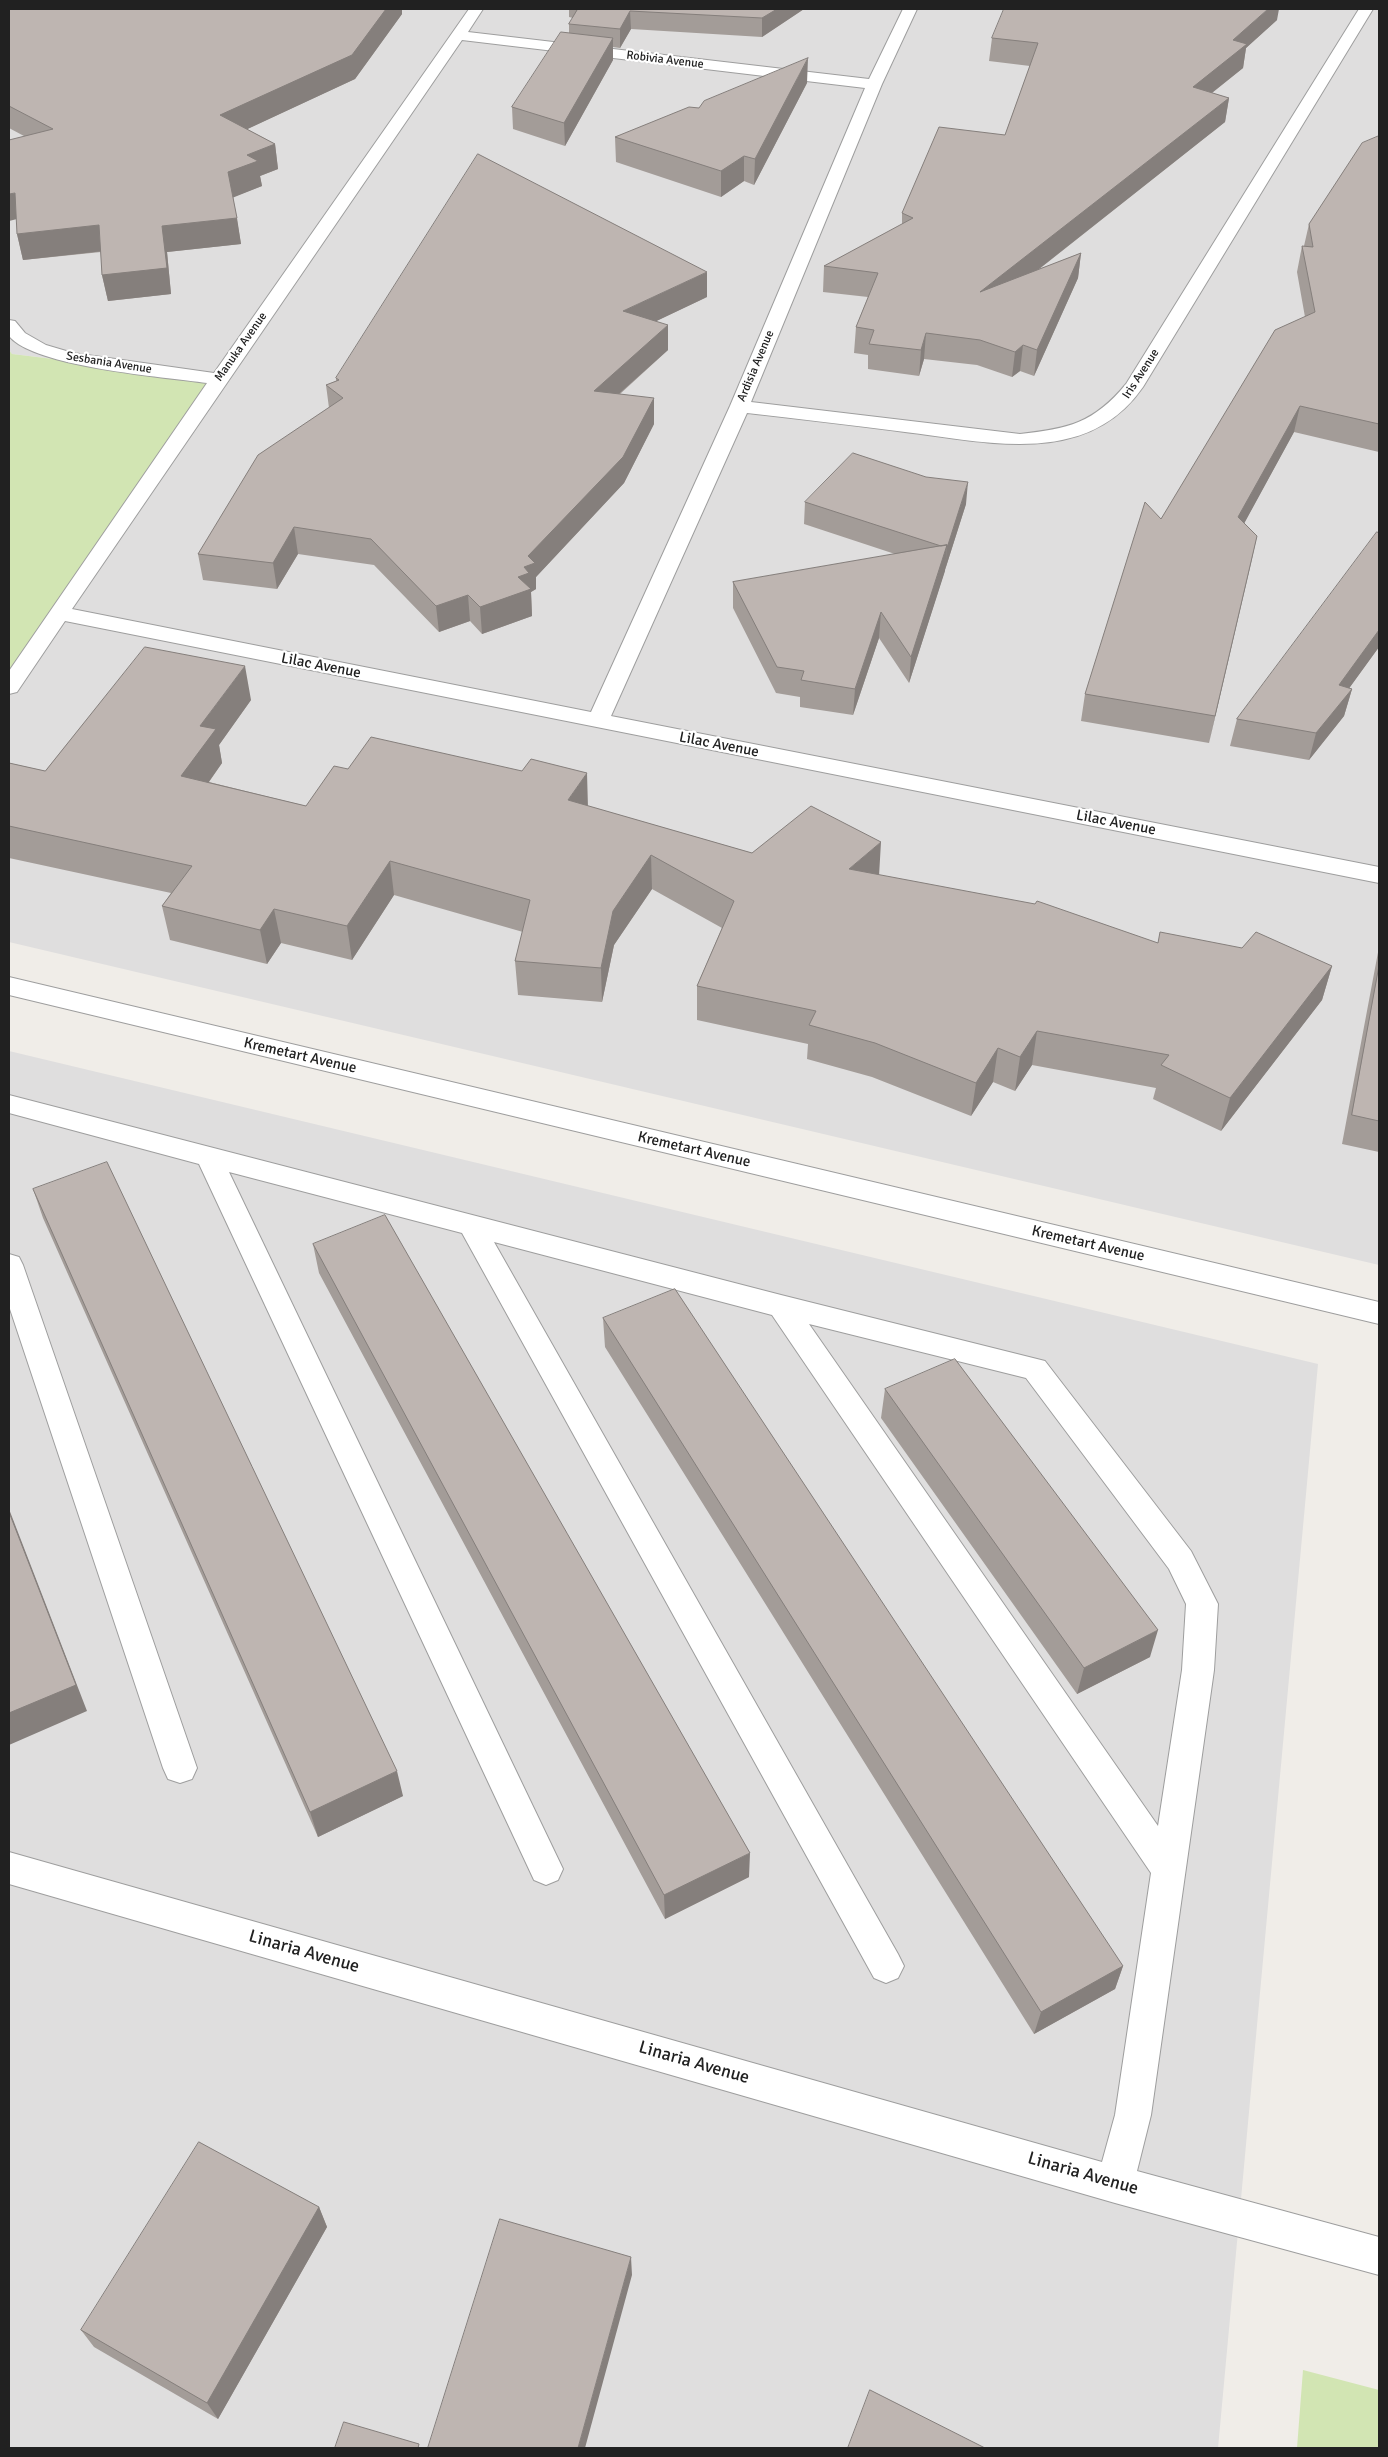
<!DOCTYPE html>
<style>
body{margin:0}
#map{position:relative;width:1388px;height:2457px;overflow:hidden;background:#f0ede8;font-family:Signika,sans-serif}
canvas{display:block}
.frame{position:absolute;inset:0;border:10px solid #212121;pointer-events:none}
</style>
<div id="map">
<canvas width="1388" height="2457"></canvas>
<div class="frame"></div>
</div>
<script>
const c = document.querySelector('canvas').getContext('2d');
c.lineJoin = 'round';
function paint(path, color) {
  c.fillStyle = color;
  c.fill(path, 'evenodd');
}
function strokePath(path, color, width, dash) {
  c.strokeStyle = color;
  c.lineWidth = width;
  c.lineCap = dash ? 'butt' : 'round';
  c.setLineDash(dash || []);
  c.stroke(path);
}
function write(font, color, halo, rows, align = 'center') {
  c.font = font + ' Signika,sans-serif';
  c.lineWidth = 4.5;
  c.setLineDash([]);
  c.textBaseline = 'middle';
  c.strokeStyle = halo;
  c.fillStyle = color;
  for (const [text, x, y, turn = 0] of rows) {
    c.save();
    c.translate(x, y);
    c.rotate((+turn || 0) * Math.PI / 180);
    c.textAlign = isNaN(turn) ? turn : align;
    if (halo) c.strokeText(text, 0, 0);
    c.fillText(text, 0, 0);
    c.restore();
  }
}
const residential = new Path2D(`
 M9 9H1379V1265L9 942V687L219 379 12 354 9 350Z
 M9 1051 1318 1364 1218 2448H9Z`);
const grass = new Path2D(`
 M9 350 12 354 219 379 9 687Z
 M1303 2370 1379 2390V2448H1297Z`);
const minor = new Path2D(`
 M469 9H483L468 32 869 79 903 9H917L882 84 751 402 1020 434C1068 429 1094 423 1126 384L1359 9H1373L1143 387C1087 468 988 442 905 432 852 425 799 419 747 413L611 716 1379 867V883L65 621 17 692 9 694V671L207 383C164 377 34 367 9 336V320L15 321 25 333 46 345 73 353 214 373ZM462 40 865 88 730 406 591 712 72 609Z
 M9 977 1379 1302V1324L9 995Z
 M9 1095 781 1295 1045 1361 1191 1551 1218 1604 1214 1670 1151 2115 1137 2171 1379 2237V2275L1115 2203 9 1884V1852L1102 2162 1115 2115 1151 1873 772 1315 494 1242 898 1954 904 1966 898 1978 886 1983 874 1978 462 1233 229 1172 563 1869 558 1880 546 1885 534 1880 199 1164 9 1113ZM809 1324 1026 1378 1169 1569 1186 1604 1182 1670 1158 1826Z
 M9 1254 19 1257 23 1265 197 1768 192 1779 180 1783 168 1779 163 1768 9 1306Z`);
const wall = new Path2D(`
 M9 9 402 14 355 79 247 129 275 144 278 169 260 176 262 186 233 197 241 244 167 252 171 294 108 301 102 275 101 252 23 260 17 234 24 136 9 128Z
 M569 9H804L762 37 631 29 620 48 613 47V60L565 146 513 129 512 107 569 33V24L573 18 569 17Z
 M1277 20 1246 48 1243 68 1212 93 1229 98 1225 122 1038 270 1081 253 1078 278 1034 376 1020 371 1012 377 977 365 924 359 919 376 868 369V355L854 353 856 327 868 297 823 292 824 266 902 225V213L1005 135 1030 66 989 61 992 38Z
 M807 83 754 185 744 181 721 197 616 162 615 137 699 108Z
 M1379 136V452L1294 432 1244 523 1257 536 1209 743 1081 721 1085 694 1161 519 1305 317 1297 272 1302 246H1304L1309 224Z
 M707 297 656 321 668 350 620 394 654 424 624 483 536 577V589L531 592 532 616 482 634 470 621 439 632 374 565 298 554 277 589 203 580 198 554 329 408 326 385 336 381V378Z
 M805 502 966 504 909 683 879 638 853 715 800 707V697L776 693 733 608V582L895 554 804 524Z
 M1379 533V647L1349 688 1352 689 1344 716 1309 760 1230 746 1237 719Z
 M251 700 219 745 222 763 209 782 306 806 348 769 588 806 752 853 879 875 1158 943 1332 966 1322 1000 1221 1131 1153 1099 1156 1088 1032 1065 1015 1091 993 1082 971 1116 872 1077 807 1059 808 1044 697 1020V986L722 928 652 889 614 945 602 1002 518 995 515 961 523 932 394 895 352 960 281 943 267 964 170 940 162 906 171 893 9 858V763L45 771Z
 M1379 947V1152L1342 1144Z
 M33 1189 403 1796 318 1837 43 1218Z
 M313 1244 749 1877 665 1919 319 1273Z
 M603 1318 1123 1966 1115 1989 1034 2034 605 1347Z
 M885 1389 1150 1657 1077 1694 881 1418Z
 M319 2207 327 2227 218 2419 94 2347 81 2330Z`);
const shadedWall = new Path2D(`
 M386 9H402V14L355 79 224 140 220 115Z
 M777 9H804L762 37V18Z
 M1268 9H1279L1277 20 1246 48 1243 68 1189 111 1193 87 1233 40Z
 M630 11 631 29 620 48V29Z
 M613 38V60L565 146 564 123Z
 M808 58 807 83 754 185 755 159Z
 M1229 98 1225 122 978 317 980 292Z
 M275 144 278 169 260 176 262 186 232 198 228 172 247 155Z
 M744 156V181L721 197V171Z
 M15 193 21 218 9 221V194Z
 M237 218 241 244 167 252 171 294 108 301 102 275 162 226Z
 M99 225 104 251 23 260 17 234Z
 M1081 253 1078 278 1034 376 1037 350Z
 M707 272V297L623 337V311Z
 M668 325V350L594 416V391Z
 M926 333 924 359 919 376 921 350Z
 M1023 345 1020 371 1012 377 1015 352Z
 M654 398V424L624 483 536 577V589L531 592 532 616 482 634 480 607 518 577 524 567 528 556Z
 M1300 406 1294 432 1233 544 1238 517Z
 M968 482 966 504 945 570 947 548Z
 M294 527 298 554 277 589 273 563Z
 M1257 536 1251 563 1209 743 1215 716Z
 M947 545 945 571 909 683 911 657Z
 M468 595 470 621 439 632 436 606Z
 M881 612 879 638 853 715 855 689Z
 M1379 630V647L1332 712 1339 685Z
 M245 666 251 700 219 745 222 763 189 810 181 776 200 726Z
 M1352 689 1344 716 1309 760 1316 733Z
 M587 773 588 808 568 800Z
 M881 842 879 876 849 869Z
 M651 855 652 889 614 945 602 1002 601 968 613 911Z
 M390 861 394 895 352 960 347 926Z
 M274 909 281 943 267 964 260 930Z
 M1332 966 1322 1000 1221 1131 1230 1098Z
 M1037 1031 1032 1065 1015 1091 1020 1057Z
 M998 1048 993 1082 971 1116 976 1083Z
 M9 1509 87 1711 9 1745Z
 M1158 1630 1150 1657 1077 1694 1084 1668Z
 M397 1771 403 1796 318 1837 310 1812Z
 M750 1853 749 1877 665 1919 664 1895Z
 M1123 1966 1115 1989 1034 2034 1041 2012Z
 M319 2207 327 2227 218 2419 207 2403Z
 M631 2257 632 2275 585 2448H578Z`);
const building = new Path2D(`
 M9 9H386L352 55 220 115 275 144 247 155 258 161 228 172 237 218 162 226 167 268 102 275 99 225 17 234 15 193 9 194V140L53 129 9 106Z
 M578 9H777L762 18 630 11 620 29 569 24Z
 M1004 9H1268L1233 40 1247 44 1193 87 1229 98 980 292 1081 253 1037 350 1023 345 1015 352 980 340 926 333 921 350 869 344 874 330 856 327 878 273 824 266 913 218 902 213 939 127 1005 135 1038 43 992 38Z
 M561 32 613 38 564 123 512 107Z
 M808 58 755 159 744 156 721 171 615 137 689 107 699 108 704 101Z
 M1379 136V424L1300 406 1238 517 1257 536 1215 716 1085 694 1145 502 1161 519 1275 330 1315 312 1302 246 1313 247 1309 224 1362 143Z
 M478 154 707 272 623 311 668 325 594 391 654 398 623 457 528 556 535 563 524 567 529 573 518 577 531 589 480 607 468 595 436 606 371 539 294 527 273 563 198 554 258 455 343 398 326 385 339 380 336 378Z
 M853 453 926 477 968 482 947 548V545L941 546 805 502Z
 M1377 532 1379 533V630L1339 685 1352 689 1316 733 1237 719Z
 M947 545 911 657 881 612 855 689 801 680 804 671 777 667 733 582Z
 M145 647 245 666 200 726 216 729 181 776 306 806 334 766 348 769 371 737 522 771 531 759 587 773 568 800 752 853 811 806 881 842 849 869 1035 904 1037 901 1158 943 1160 932 1242 948 1256 932 1332 966 1230 1098 1161 1065 1169 1055 1037 1031 1020 1057 998 1048 976 1083 875 1043 809 1025 816 1011 697 986 734 901 651 855 613 911 601 968 515 961 530 900 390 861 347 926 274 909 260 930 162 906 192 866 9 826V763L45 771Z
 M1379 966V1121L1352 1115Z
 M107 1162 397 1771 310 1812 33 1189Z
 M385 1215 750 1853 664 1895 313 1244Z
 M675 1289 1123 1966 1041 2012 603 1318Z
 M955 1359 1158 1630 1084 1668 885 1389Z
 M9 1512 76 1685 9 1713Z
 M199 2142 319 2207 207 2403 81 2330Z
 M500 2219 631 2257 578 2448H428Z
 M870 2390 985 2448H848Z
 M344 2422 419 2444 418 2448H335Z`);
const farStreetnames = [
 ["Robivia Avenue",665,60,7],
 ["Manuka Avenue",241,347,-55],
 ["Sesbania Avenue",109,363,9],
 ["Ardisia Avenue",756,366,-67],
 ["Iris Avenue",1141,374,-57]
];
const streetNames = [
 ["Lilac Avenue",321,666,11],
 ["Lilac Avenue",719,745,11],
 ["Lilac Avenue",1116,823,11],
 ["Kremetart Avenue",300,1056,13],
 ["Kremetart Avenue",694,1150,13],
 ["Kremetart Avenue",1088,1244,13]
];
const nearStreetnames = [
 ["Linaria Avenue",304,1952,16],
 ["Linaria Avenue",694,2063,16],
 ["Linaria Avenue",1083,2174,16]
];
paint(residential, '#dfdede');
paint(grass, '#d2e5b3');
strokePath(minor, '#9e9e9e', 2);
paint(minor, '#fff');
paint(wall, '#a39c98');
paint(shadedWall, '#857f7c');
paint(building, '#beb5b1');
strokePath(building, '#857f7c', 1);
write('12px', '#212121', '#fff', farStreetnames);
write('15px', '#212121', '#fff', streetNames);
write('18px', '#212121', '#fff', nearStreetnames);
</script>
